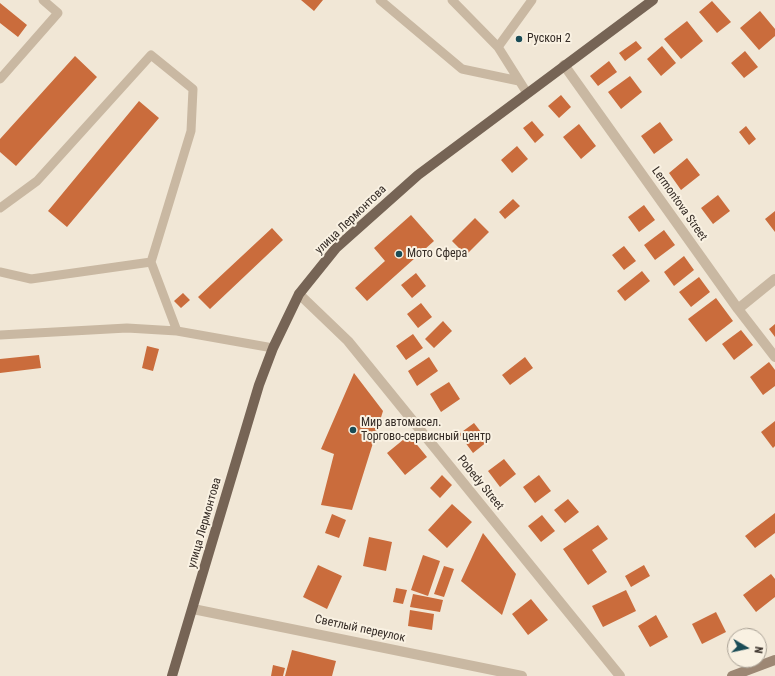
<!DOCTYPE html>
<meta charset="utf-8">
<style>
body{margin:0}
#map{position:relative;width:775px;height:676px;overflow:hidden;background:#f1e7d6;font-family:"Roboto Condensed",sans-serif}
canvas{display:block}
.north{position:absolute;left:727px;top:628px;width:40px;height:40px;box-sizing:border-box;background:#f9f1e2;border:1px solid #aaa296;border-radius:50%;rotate:99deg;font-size:11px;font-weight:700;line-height:16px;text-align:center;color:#342b25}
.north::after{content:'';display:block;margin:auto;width:14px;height:18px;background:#1a4c56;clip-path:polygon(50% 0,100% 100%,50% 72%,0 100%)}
</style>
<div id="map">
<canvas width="775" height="676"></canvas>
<div class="north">N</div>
</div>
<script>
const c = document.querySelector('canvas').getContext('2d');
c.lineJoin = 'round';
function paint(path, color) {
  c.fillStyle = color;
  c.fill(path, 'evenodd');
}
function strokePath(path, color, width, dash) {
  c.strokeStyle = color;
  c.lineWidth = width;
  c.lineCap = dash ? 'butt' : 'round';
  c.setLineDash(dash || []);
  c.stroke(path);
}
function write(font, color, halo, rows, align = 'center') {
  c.font = font + ' "Roboto Condensed",sans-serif';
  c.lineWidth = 4;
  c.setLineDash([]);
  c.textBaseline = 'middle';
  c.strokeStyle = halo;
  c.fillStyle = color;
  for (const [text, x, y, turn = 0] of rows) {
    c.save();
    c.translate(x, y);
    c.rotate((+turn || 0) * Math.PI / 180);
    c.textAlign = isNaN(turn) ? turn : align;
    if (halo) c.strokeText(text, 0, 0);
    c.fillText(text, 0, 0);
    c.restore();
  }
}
const building = new Path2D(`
 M301 0H323L314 11Z
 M712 1 731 22 717 33 699 12Z
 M0 3 27 25 18 37 0 23Z
 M760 11 775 29V36L759 50 740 28Z
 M687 21 703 41 681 59 664 39Z
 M636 41 642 48 625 61 619 53Z
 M662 46 676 63 661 76 647 59Z
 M745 51 758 67 744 78 731 63Z
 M75 56 97 77 16 166 0 152V139Z
 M609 61 617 72 598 86 590 76Z
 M630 76 642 92 621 109 608 92Z
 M561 95 571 107 559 118 548 106Z
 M139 101 159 118 67 227 48 211Z
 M532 121 544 135 535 143 523 128Z
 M660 122 673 140 654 154 641 136Z
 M579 124 596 146 581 159 563 137Z
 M746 126 756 139 749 145 739 132Z
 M517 146 528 159 512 173 501 160Z
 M687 158 700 175 681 190 669 173Z
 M718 195 730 211 713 224 701 208Z
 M513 199 520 206 505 219 499 212Z
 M644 205 655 220 639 232 628 217Z
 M775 211V232L765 219Z
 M411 215 434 241 367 301 355 288 385 261 374 248Z
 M475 218 489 232 466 255 452 241Z
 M272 228 283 240 210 309 198 297Z
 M664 230 675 245 655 260 644 245Z
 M624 246 636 261 624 270 612 255Z
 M684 256 694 270 674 286 664 272Z
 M642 271 650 281 625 301 617 291Z
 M416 273 426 286 412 298 401 285Z
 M699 277 710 292 691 307 679 292Z
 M183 293 190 300 181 308 174 301Z
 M716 298 733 321 706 342 688 319Z
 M421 303 432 317 418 328 407 314Z
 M443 321 452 331 434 348 425 339Z
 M775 324V337L769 329Z
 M741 330 753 345 734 360 722 344Z
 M413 334 423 348 406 360 396 346Z
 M147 346 159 349 153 371 142 368Z
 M39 355 41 368 0 373V359Z
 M429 357 438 371 417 386 408 371Z
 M525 357 533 368 510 385 502 375Z
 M769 362 775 370V386L763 395 750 377Z
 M354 373 383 411 352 510 321 505 334 454 321 449Z
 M449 382 460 399 441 412 430 394Z
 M775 421V446L773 448 761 432Z
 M474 423 488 441 473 453 459 434Z
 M409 435 427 457 405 475 387 453Z
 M504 459 516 474 500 487 488 471Z
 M442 475 452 485 440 498 430 488Z
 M539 475 551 491 535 503 523 487Z
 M568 499 579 512 565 523 554 510Z
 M452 504 472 522 447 548 428 530Z
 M775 513V533L755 548 745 536Z
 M332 514 346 520 339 538 325 533Z
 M542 515 555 531 541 542 528 526Z
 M598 525 608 539 592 550 607 572 588 585 563 549Z
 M483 533 516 574 502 615 461 581Z
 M369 537 392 542 386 571 363 566Z
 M423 555 440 561 428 596 411 590Z
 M318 565 342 576 327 609 303 597Z
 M644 565 650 576 631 587 625 576Z
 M444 566 454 569 444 597 434 594Z
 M771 574 775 579V597L756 612 743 595Z
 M396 588 407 590 403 604 393 602Z
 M626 590 636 611 603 627 592 606Z
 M413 594 443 600 440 612 410 607Z
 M531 599 548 620 528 635 512 614Z
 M410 610 434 614 432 630 408 626Z
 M716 612 726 632 702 644 692 624Z
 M656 615 668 637 650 647 638 626Z
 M292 650 336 661 332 676H285Z
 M273 665 285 668 283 676H271Z`);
const lane = new Path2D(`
 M380 0 462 69 519 81
 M452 0 498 47 527 93
 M498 47 532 0
 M0 79 58 13 43 0
 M0 208 37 181 151 55 193 89 191 131 151 262 177 331
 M0 272 31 279 151 262
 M0 335 127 328 177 331 273 348`);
const street = new Path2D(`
 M564 65 738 309 775 357
 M299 294 348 341 620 676
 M738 309 775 279
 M193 609 522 676`);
const secondary = new Path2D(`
 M732 676 775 660`);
const primary = new Path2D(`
 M172 676 259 385 273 348 299 294 336 248 418 175 653 0`);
const markers = [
 [519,39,4,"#1a4c56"],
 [399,254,4,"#1a4c56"],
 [353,430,4,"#1a4c56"]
];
const poiNames = [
 ["Рускон 2",527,39],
 ["Мото Сфера",407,254],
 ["Мир автомасел.",361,423],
 ["Торгово-сервисный центр",361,437]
];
const streetNames = [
 ["Lermontova Street",679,204,55],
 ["улица Лермонтова",351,220,-44],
 ["Pobedy Street",480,483,51],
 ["улица Лермонтова",205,523,-74],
 ["Светлый переулок",360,629,12]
];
paint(building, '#ca6c3c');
strokePath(lane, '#c9b8a2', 9);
strokePath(street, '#c9b8a2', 10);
strokePath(secondary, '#9d8774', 10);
strokePath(primary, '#766455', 10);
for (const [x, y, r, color] of markers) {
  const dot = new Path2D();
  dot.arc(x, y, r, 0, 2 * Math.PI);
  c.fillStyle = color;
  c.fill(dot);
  strokePath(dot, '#f9f1e2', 1.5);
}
write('12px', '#342b25', '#f9f1e2', poiNames, 'left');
write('12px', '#342b25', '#f9f1e2', streetNames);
</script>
